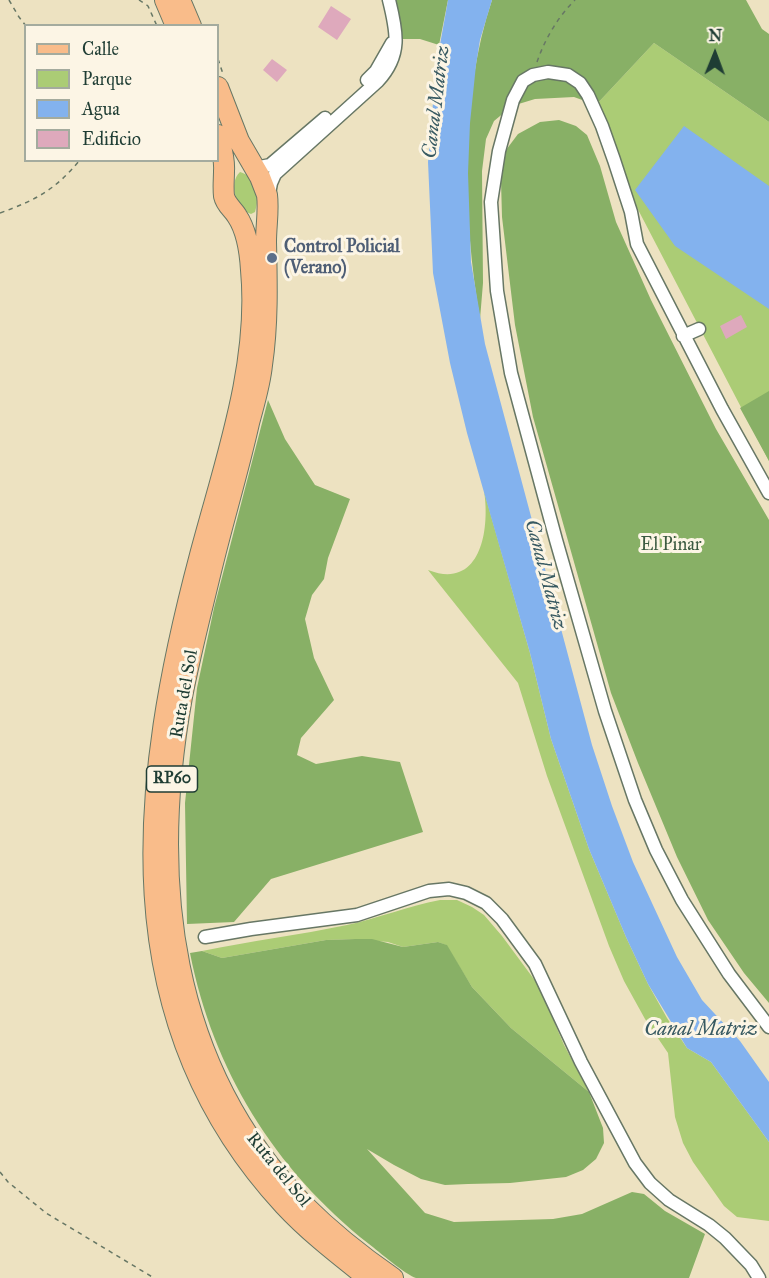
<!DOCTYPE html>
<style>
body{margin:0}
#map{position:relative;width:769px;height:1278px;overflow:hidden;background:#ede2c1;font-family:"IM FELL Great Primer",serif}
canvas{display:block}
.legend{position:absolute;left:24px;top:24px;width:195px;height:138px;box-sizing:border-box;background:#fcf5e5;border:2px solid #a4ab9e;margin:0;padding:8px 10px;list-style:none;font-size:18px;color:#1f3d34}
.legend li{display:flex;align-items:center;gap:12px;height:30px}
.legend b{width:30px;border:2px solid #a4ab9e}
.north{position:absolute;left:685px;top:24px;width:60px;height:60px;-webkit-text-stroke:4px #fcf5e5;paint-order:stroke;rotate:1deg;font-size:16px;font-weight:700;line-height:24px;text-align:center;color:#1f3d34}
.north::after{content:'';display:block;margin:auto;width:21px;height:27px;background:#1f3d34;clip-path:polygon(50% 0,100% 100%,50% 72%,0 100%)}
</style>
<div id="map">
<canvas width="769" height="1278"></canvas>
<ul class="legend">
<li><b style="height:8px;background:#f9bc8a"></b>Calle</li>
<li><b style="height:16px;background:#abcc75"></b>Parque</li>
<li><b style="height:16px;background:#83b2ee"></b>Agua</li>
<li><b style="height:16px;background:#dea9bc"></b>Edificio</li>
</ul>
<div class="north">N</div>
</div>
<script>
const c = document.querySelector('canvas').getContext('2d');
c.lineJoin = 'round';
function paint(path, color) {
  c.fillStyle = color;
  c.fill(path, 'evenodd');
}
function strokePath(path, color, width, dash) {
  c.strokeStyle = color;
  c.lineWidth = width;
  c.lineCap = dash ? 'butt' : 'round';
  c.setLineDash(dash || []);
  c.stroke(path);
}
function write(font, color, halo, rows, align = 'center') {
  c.font = font + ' "IM FELL Great Primer",serif';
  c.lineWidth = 6;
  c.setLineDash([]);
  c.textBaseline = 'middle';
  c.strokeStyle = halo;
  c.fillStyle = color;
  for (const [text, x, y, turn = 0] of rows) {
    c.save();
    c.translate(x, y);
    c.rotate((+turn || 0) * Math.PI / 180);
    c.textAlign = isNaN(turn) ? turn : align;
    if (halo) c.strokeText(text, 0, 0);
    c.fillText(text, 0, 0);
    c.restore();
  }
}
const green = new Path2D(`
 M654 43 769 122V461L632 198 596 105Z
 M240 172C256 176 260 198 255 212L251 214C236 209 228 183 240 172Z
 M484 491 530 653 551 739 589 849 626 937 648 984 667 1018 687 1048 711 1062 769 1142V1221L737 1217 724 1206 693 1162 683 1143 675 1117 668 1053 645 1019 624 981 609 946 547 776 518 683 428 570C482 591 490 527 484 491Z
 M440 900H457L472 907 484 915 502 936 539 986 564 1045 589 1092 511 1028 472 987 446 945 438 942 403 947 388 942 355 939 326 940 222 958 202 951C250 941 299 935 347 925 379 918 408 906 440 900Z`);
const forest = new Path2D(`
 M396 0H448L439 45 420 39H402Z
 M492 0H746L762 29 769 34V122L654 43 596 105 574 97 535 99 512 106 494 121 486 139 482 171 483 283 480 319C463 218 459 98 492 0Z
 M559 120 576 126 587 135 600 166 616 222 651 300 716 429 769 520V1003L744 973 708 920 677 857 638 763 611 693 533 417 515 325 502 217 501 181 506 150 518 134 540 122Z
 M769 391V461L740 408Z
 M268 400 285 439 315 485 350 499 328 558 324 579 312 595 305 619 314 658 334 700 301 738 297 755 316 764 362 756 400 762 423 832 271 879 234 922 187 924 185 803 197 688 214 608Z
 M355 939H372L403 947 438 942 447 945 472 987 511 1028 589 1092 603 1128 604 1143 596 1159 583 1170 566 1177 510 1183 468 1184 445 1185 421 1179 394 1165 367 1149 425 1213 454 1222 553 1219 582 1214 632 1192 644 1194 665 1211 705 1234 689 1278C621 1278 553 1278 485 1278 468 1278 451 1278 435 1278 429 1278 421 1278 416 1278 406 1275 378 1251 369 1244 274 1169 213 1070 190 953L202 951 222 958 326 940Z`);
const water = new Path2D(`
 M448 0H492L480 40 476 65 470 123 468 173 471 262 485 344 592 745 612 806 633 862 677 957 702 1000 740 1041 769 1082V1142L711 1062 687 1048 648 984 626 937 589 849 551 739 530 653 467 433 450 363 433 273 428 162 436 67Z
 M684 126 769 186V309L675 246 635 190Z`);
const building = new Path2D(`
 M331 6 351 19 337 40 318 27Z
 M272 59 287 70 277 82 263 70Z
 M741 315 747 327 726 339 720 326Z`);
const path = new Path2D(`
 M9 0 19 17 26 26
 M139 0 148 6 157 26
 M218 59 223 74
 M537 62C545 39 557 18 575 0
 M0 213C36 200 55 190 80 160
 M0 1172 8 1182 46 1213 154 1278`);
const minor = new Path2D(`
 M367 80 376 71 392 43
 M255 168 270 165 325 118
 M269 194 271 183 275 174 378 81C402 55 397 32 389 0
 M683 336 699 329
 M769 493 722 409 637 244 631 212 614 160 602 126 588 95 580 83 568 75 548 72 533 75 523 81 513 100 499 151 491 202 497 291 511 373 556 540 605 711 635 800 656 850 682 900 729 974 769 1027
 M205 937 251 929 357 915 429 891 449 889 466 893 486 903 502 919 535 964 581 1062 635 1163 650 1183 669 1200 709 1225 725 1238 751 1265 759 1278`);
const primary = new Path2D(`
 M165 0 176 26
 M180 0 191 26
 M218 87 239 141 260 177 267 195C269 210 266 226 266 242 267 283 268 325 262 365 260 385 254 404 249 423 238 472 223 521 211 571 201 613 190 655 182 697 149 880 169 1064 302 1203 330 1231 361 1256 393 1278
 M218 135C221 147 225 158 224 171 224 179 223 187 224 196 226 205 233 209 237 216 247 231 250 253 251 270 260 365 224 464 200 555 140 781 111 1018 284 1205 309 1232 339 1255 368 1278`);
const markers = [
 [272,258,6,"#5c6f8a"]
];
const shields = [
 [172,779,51]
];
const shieldNames = [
 ["RP60",172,779]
];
const serviceNames = [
 ["Control Policial",284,248],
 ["(Verano)",284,269]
];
const parkNames = [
 ["El Pinar",671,546]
];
const streetNames = [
 ["Ruta del Sol",185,694,-80],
 ["Ruta del Sol",278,1170,51]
];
const waterNames = [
 ["Canal Matriz",437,102,-83],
 ["Canal Matriz",545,575,75],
 ["Canal Matriz",701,1030]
];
paint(green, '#abcc75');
paint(forest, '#88b066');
paint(water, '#83b2ee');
paint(building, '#dea9bc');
strokePath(minor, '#677765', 15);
strokePath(primary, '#677765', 22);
strokePath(path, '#677765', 1.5, [4.5, 4.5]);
strokePath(minor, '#fff', 12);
strokePath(primary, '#f9bc8a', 20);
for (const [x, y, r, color] of markers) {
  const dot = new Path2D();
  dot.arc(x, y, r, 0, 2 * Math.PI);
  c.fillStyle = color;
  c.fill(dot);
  strokePath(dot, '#fcf5e5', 2);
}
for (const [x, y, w] of shields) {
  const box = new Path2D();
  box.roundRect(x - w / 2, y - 13, w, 26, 4.5);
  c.fillStyle = '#fcf5e5';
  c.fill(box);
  strokePath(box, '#1f3d34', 1.5);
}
write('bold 16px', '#1f3d34', null, shieldNames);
write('bold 18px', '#4e5e75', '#fcf5e5', serviceNames, 'left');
write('18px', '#3b5a41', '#fcf5e5', parkNames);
write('18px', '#1f3d34', '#fcf5e5', streetNames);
write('italic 20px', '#385a62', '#fcf5e5', waterNames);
</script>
